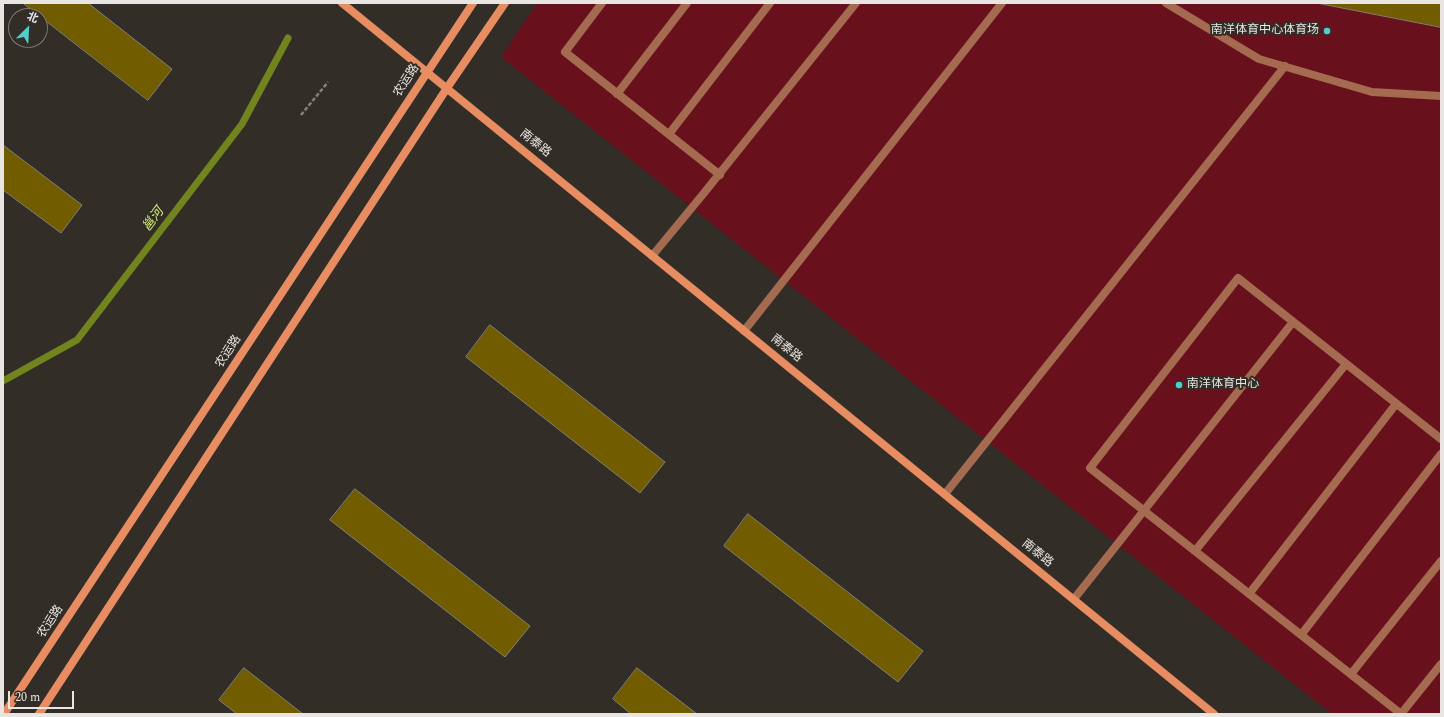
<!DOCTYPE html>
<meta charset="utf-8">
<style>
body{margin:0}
#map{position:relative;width:1444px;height:717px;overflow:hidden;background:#322d27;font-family:Spectral,"Noto Sans SC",serif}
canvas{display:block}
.frame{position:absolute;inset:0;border:4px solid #e8e5e2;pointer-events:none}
.north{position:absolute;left:8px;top:8px;width:40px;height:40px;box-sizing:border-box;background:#322d27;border:1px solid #7b7772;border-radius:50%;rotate:24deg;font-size:11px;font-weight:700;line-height:16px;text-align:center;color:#e8e5e2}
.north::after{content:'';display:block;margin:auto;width:14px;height:18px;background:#53cdcb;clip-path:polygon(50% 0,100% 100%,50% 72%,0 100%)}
.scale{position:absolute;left:8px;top:691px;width:66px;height:18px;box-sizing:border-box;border:2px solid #e8e5e2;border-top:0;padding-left:5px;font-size:12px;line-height:14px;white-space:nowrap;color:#e8e5e2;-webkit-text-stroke:3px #322d27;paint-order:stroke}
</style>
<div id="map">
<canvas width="1444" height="717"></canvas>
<div class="frame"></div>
<div class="north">北</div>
<div class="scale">20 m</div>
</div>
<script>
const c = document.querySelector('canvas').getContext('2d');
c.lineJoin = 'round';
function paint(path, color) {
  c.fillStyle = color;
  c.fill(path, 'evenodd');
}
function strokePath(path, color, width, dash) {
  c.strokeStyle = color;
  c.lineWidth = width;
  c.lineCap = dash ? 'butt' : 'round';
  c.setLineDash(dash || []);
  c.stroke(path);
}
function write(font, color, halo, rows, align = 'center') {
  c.font = font + ' Spectral,"Noto Sans SC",serif';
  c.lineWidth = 4;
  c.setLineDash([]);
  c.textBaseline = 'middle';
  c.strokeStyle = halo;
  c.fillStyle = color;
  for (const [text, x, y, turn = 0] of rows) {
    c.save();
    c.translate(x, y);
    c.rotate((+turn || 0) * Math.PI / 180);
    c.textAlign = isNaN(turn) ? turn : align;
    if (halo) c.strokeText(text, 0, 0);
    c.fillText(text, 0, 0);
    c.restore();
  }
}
const green = new Path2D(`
 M537 3H1441V714H1332L501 57Z`);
const stream = new Path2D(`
 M3 381 77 340 242 124 288 38`);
const building = new Path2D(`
 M23 3H88L172 69 148 100Z
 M1317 3H1441V27Z
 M3 145 82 205 61 233 3 190Z
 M490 325 665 462 640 493 466 357Z
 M355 489 530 626 505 657 330 520Z
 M748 514 923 651 898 682 724 546Z
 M244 668 303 714H237L219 700Z
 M637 668 697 714H631L613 699Z`);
const path = new Path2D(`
 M301 115 328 82`);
const service = new Path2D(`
 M602 3 565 52 720 175
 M1166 3 1259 59 1372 92 1441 96
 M617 94 687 3
 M669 134 770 3
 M652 256 704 193 856 3
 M744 331 1002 3
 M945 494 1285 66
 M1195 551 1346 364
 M1249 594 1396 404
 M1074 599 1293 322
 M1301 635 1441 454
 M1351 674 1441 561
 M1401 714 1090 468 1238 278 1441 439
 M1401 714 1441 664`);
const secondary = new Path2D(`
 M342 3 1214 714
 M4 714 473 3
 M39 714 447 88 505 3`);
const markers = [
 [1327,31,4,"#53cdcb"],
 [1179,385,4,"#53cdcb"]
];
const poiNames = [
 ["南洋体育中心体育场",1319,31],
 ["南洋体育中心",1187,385,"left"]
];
const streetNames = [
 ["农运路",407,81,-57],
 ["南泰路",535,144,39],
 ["南泰路",786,349,39],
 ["农运路",229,352,-57],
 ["南泰路",1037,554,39],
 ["农运路",51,622,-57]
];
const waterNames = [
 ["邕河",154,220,-53]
];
paint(green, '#68111d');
strokePath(stream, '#72841d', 7);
paint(building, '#715d00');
strokePath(building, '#828078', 1);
strokePath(path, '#85817c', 2.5, [4, 2]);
strokePath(service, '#a46b51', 8);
strokePath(secondary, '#e88c62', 8);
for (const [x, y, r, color] of markers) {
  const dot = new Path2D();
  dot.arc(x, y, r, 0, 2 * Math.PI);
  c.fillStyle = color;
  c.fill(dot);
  strokePath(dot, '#322d27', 1.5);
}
write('12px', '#e8e5e2', '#322d27', poiNames, 'right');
write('12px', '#e8e5e2', '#322d27', streetNames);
write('italic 13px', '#d8f274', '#322d27', waterNames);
</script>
